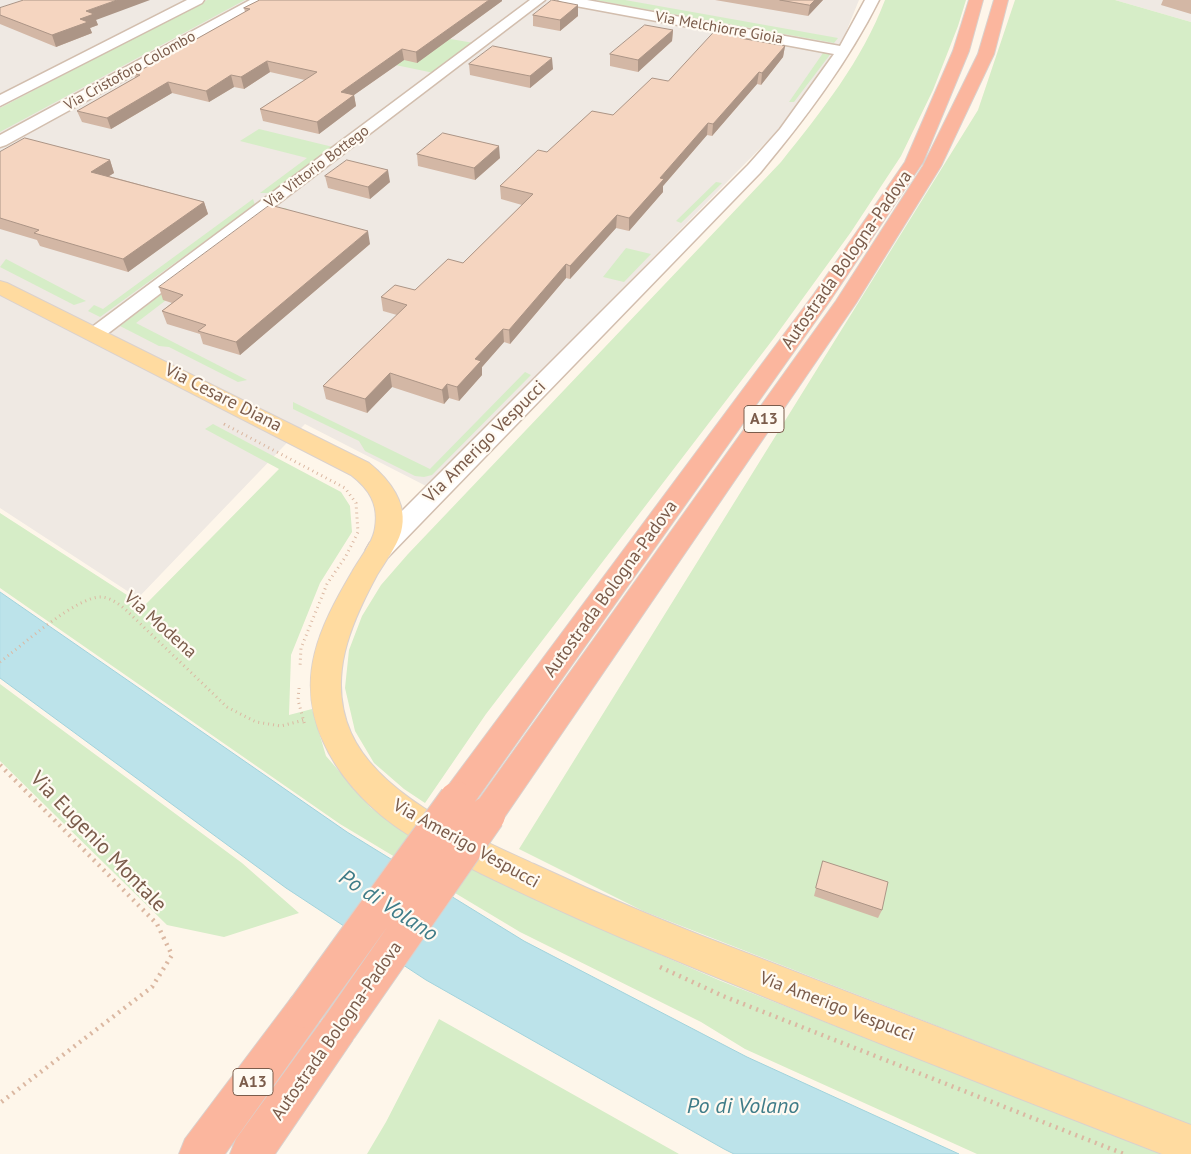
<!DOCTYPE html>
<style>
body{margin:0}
canvas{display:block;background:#fef6ea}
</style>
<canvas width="1191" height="1154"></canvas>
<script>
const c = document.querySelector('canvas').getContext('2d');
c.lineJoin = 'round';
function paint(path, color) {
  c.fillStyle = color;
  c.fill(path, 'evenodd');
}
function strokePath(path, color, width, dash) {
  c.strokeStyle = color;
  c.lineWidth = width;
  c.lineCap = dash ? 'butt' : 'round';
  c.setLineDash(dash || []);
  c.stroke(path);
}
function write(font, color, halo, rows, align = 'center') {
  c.font = font + ' "PT Sans",sans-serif';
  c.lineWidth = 4.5;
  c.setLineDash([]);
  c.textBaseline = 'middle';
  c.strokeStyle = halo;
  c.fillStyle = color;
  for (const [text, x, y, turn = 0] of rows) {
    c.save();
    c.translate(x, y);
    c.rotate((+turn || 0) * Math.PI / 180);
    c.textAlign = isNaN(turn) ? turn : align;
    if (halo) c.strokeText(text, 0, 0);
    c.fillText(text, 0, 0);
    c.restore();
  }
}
const industrial = new Path2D(`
 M0 0H859L842 42 780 128 428 487 305 424 138 598 0 508Z
 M1115 0H1191V22Z`);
const green = new Path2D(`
 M207 0H245L0 132V108Z
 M595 0H625L838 38 834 43Z
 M885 0H966L958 26 933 90 901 156 851 232 774 338 486 714 425 803 404 789 374 763 355 731 345 688 349 650 362 616 381 585 408 554 781 162C821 112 862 61 885 0Z
 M1015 0H1115L1191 22V1125L643 911 519 849 978 110Z
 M427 35 474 43 434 73 381 62Z
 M783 43 832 52 794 102H789L823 53 782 45Z
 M259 129 333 147 271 193H260L307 158 240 141Z
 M716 182 722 183 681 223 676 221Z
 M253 199 255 205 100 317 88 311 94 305 103 309Z
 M275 208H287L136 323 247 380 238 382 169 347 159 346 120 326Z
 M626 248 651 254 624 282 603 277Z
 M6 259 86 301 74 305 0 267Z
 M525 372 531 375 432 475 424 477 415 476 365 451 359 441 293 409V402L430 469Z
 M213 424 341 492 350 506 352 532 320 583 291 655 289 715 312 709 326 756 371 808 401 827 489 875 596 927 721 981 1161 1154H977L745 1049 701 1022 520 932 340 824 0 588V513L144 606 279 469 205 429Z
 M0 684 242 863 299 913 224 937 167 925 0 761Z
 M439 1019 679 1154H367L386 1122Z`);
const water = new Path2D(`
 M0 592 347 832 524 941 747 1057 959 1154H734L724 1149 426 980 286 888 0 678Z`);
const pathFar2 = new Path2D(`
 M224 424 226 425`);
const pathFar1 = new Path2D(`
 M224 424 345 488 356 503 358 532 346 556 327 584 301 648 300 667
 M0 662C20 647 78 595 102 597 111 598 119 604 126 610L227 707 256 722 281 726 304 720
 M299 688 298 700 305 726`);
const path = new Path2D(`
 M0 765 157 924 172 955 152 987 0 1103
 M660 967 723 996 1124 1154`);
const minor = new Path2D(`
 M187 0H204L202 3 0 106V95Z
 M250 0H267L265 3 6 145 0 147V135Z
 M530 0H545L102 338 95 340 88 338 85 334 88 330Z
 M558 0H587L840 46 865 0H879C848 62 805 119 760 173L388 557 379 559 370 557 366 550 370 543 748 165 780 129 834 54 565 4Z`);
const major = new Path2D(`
 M0 281 7 283 369 463C389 479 409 504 401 532 397 546 385 562 377 575 350 625 327 678 351 733 365 764 396 790 424 808 458 830 497 847 534 864 607 898 682 929 757 957 902 1013 1046 1069 1191 1125V1154H1162C997 1090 833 1026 670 958 606 932 544 904 482 874 453 859 422 845 395 826 365 804 338 775 323 741 295 678 319 628 352 572 359 559 373 543 375 528 379 504 369 489 351 475L0 295Z`);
const highway = new Path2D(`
 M969 0H983L969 51 923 162 829 302 469 810 457 814 445 810 441 800 445 790 814 294 905 162 953 51Z
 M994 0H1008L994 54 941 166 856 303 499 825 487 830 475 825 470 815 475 805 836 301 923 166 978 54Z
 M305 991 318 997 324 1010 318 1023 225 1154H179L185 1139 292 997Z
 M339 1009 352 1015 358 1028 352 1041 275 1154H230L236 1139 326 1015Z`);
const highwayBridge = new Path2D(`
 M305 1010 457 800
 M339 1028 487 815`);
const wall = new Path2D(`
 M260 0H502V1L417 63 404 60 354 95 356 106 319 134 263 121 260 109 305 80 270 72 244 89 234 87 209 102 172 93 111 129 82 122 77 111 135 78 134 74 245 12 244 8Z
 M715 0H823L808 16Z
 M1163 0H1191V14L1161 5Z
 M578 5V16L560 31 533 26V15Z
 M0 8 96 20 98 25 90 28 92 33 56 47 0 24Z
 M673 30 672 41 638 72 610 66V54Z
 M743 38 785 46 783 57 761 85 757 84 712 136 707 135 663 186V192L629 231 616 228 570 279 566 278 510 344 504 342 482 367V375L459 401 449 398 444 404 392 387 367 413 326 399 323 386 397 315 383 311 381 297 415 290 463 263 522 205 501 199 500 186 547 152 613 115 668 81Z
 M469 64 553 69 530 88 470 75Z
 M0 152 110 160 114 173 109 176 204 202 208 214 128 272 40 246 37 240 0 229Z
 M417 154 500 158 475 180 418 166Z
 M325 176 390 182 370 199 328 188Z
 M370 244 240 355 203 344 200 334 167 324 162 311 172 303 163 300 159 287Z
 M823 861 882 910 878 918 814 896Z`);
const shadedWall = new Path2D(`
 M117 0H150L96 20 98 25 90 28 92 33 56 47 52 35 80 19 86 11Z
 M489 0H502V1L417 63 416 52Z
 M815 0H823L808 16 810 5Z
 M578 5V16L560 31V20Z
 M673 30 672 41 638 72V60Z
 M785 46 783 57 761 85 762 73Z
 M402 49 404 60 354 95 356 106 319 134 317 122 341 92Z
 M552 58 553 69 530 88V76Z
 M267 61 270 72 244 89 241 77Z
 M759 72 757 84 712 136 713 124Z
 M231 75 234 87 209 102 206 91Z
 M168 82 172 93 111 129 107 118Z
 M708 123 707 135 663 186V192L629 231V218L660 178Z
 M499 146 500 158 475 180 474 168Z
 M110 160 114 173 96 184 91 172Z
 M388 170 390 182 370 199 368 187Z
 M204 202 208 214 128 272 123 259Z
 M617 215 616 228 570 279V266Z
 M368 231 370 244 240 355 236 342Z
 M566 264V278L510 344 509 330Z
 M503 329 504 342 482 367V375L459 401 457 387 475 359Z
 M390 373 392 387 367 413 365 399Z
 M447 384 449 398 444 404 442 390Z`);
const building = new Path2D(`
 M24 0H117L86 11 94 14 80 19 88 22 52 35 0 15V8Z
 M260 0H489L416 52 402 49 341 92 354 95 317 122 260 109 317 72 267 61 241 77 231 75 206 91 168 82 107 118 77 111 140 75 134 74 250 9 244 8Z
 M552 0 578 5 560 20 533 15Z
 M780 0H815L810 5Z
 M645 25 673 30 638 60 610 54Z
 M716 30 744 35 740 38 785 46 762 73 759 72 713 124 708 123 660 178 664 179 629 218 617 215 570 266 566 264 509 330 503 329 475 359 481 361 457 387 447 384 442 390 390 373 365 399 323 386 407 305 381 297 395 285 415 290 448 259 463 263 533 194 500 186 538 150 547 152 592 111 613 115 652 78 668 81Z
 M493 46 552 58 530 76 469 64Z
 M443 133 499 146 474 168 417 154Z
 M25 138 110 160 91 172 204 202 123 259 34 233 39 230 0 218V152Z
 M347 160 388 170 368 187 325 176Z
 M270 205 368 231 236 342 198 331 206 325 162 311 183 295 159 287Z
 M823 861 888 882 882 910 816 888Z`);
const farStreetnames = [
 ["Via Melchiorre Gioia",719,28,10],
 ["Via Cristoforo Colombo",130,71,-29],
 ["Via Vittorio Bottego",317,167,-37]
];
const shields = [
 [764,419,40],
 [253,1082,40]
];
const shieldNames = [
 ["A13",764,419],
 ["A13",253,1082]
];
const streetNames = [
 ["Autostrada Bologna-Padova",847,260,-55],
 ["Via Cesare Diana",223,398,27],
 ["Via Amerigo Vespucci",485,442,-45],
 ["Autostrada Bologna-Padova",611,589,-54],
 ["Via Modena",160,625,42],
 ["Via Amerigo Vespucci",466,844,29],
 ["Via Amerigo Vespucci",837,1007,21],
 ["Autostrada Bologna-Padova",337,1031,-55]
];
const nearStreetnames = [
 ["Via Eugenio Montale",98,842,46]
];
const nearWaternames = [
 ["Po di Volano",388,906,33],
 ["Po di Volano",743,1107]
];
paint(industrial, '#efe9e3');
paint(green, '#d6edc7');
paint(water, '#bce3ea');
strokePath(water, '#a2d3dc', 1);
strokePath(minor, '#d2beae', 3);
strokePath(major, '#dad1cd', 2);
strokePath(highway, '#dad1cd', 2);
strokePath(pathFar2, '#dbb8a2', 2.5, [1, 3]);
strokePath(pathFar1, '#dbb8a2', 3, [1, 4]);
strokePath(path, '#dbb8a2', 4.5, [2, 5]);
paint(minor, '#fff');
paint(major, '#ffdba0');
paint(highway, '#fbb69e');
strokePath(highwayBridge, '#dad1cd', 38, []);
strokePath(highwayBridge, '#fbb69e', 36);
paint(wall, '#d3b7a5');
paint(shadedWall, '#ac9586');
paint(building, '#f5d5c0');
strokePath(building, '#ac9586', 1);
write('15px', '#7b5c4b', '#fffaf2', farStreetnames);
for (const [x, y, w] of shields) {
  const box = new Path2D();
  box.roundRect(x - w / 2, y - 13.5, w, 27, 4);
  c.fillStyle = '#fffaf2';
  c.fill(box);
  strokePath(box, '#7b5c4b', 1);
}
write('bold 16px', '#7b5c4b', null, shieldNames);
write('18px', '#7b5c4b', '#fffaf2', streetNames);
write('21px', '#7b5c4b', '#fffaf2', nearStreetnames);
write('italic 22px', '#3f7c88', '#fffaf2', nearWaternames);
</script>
